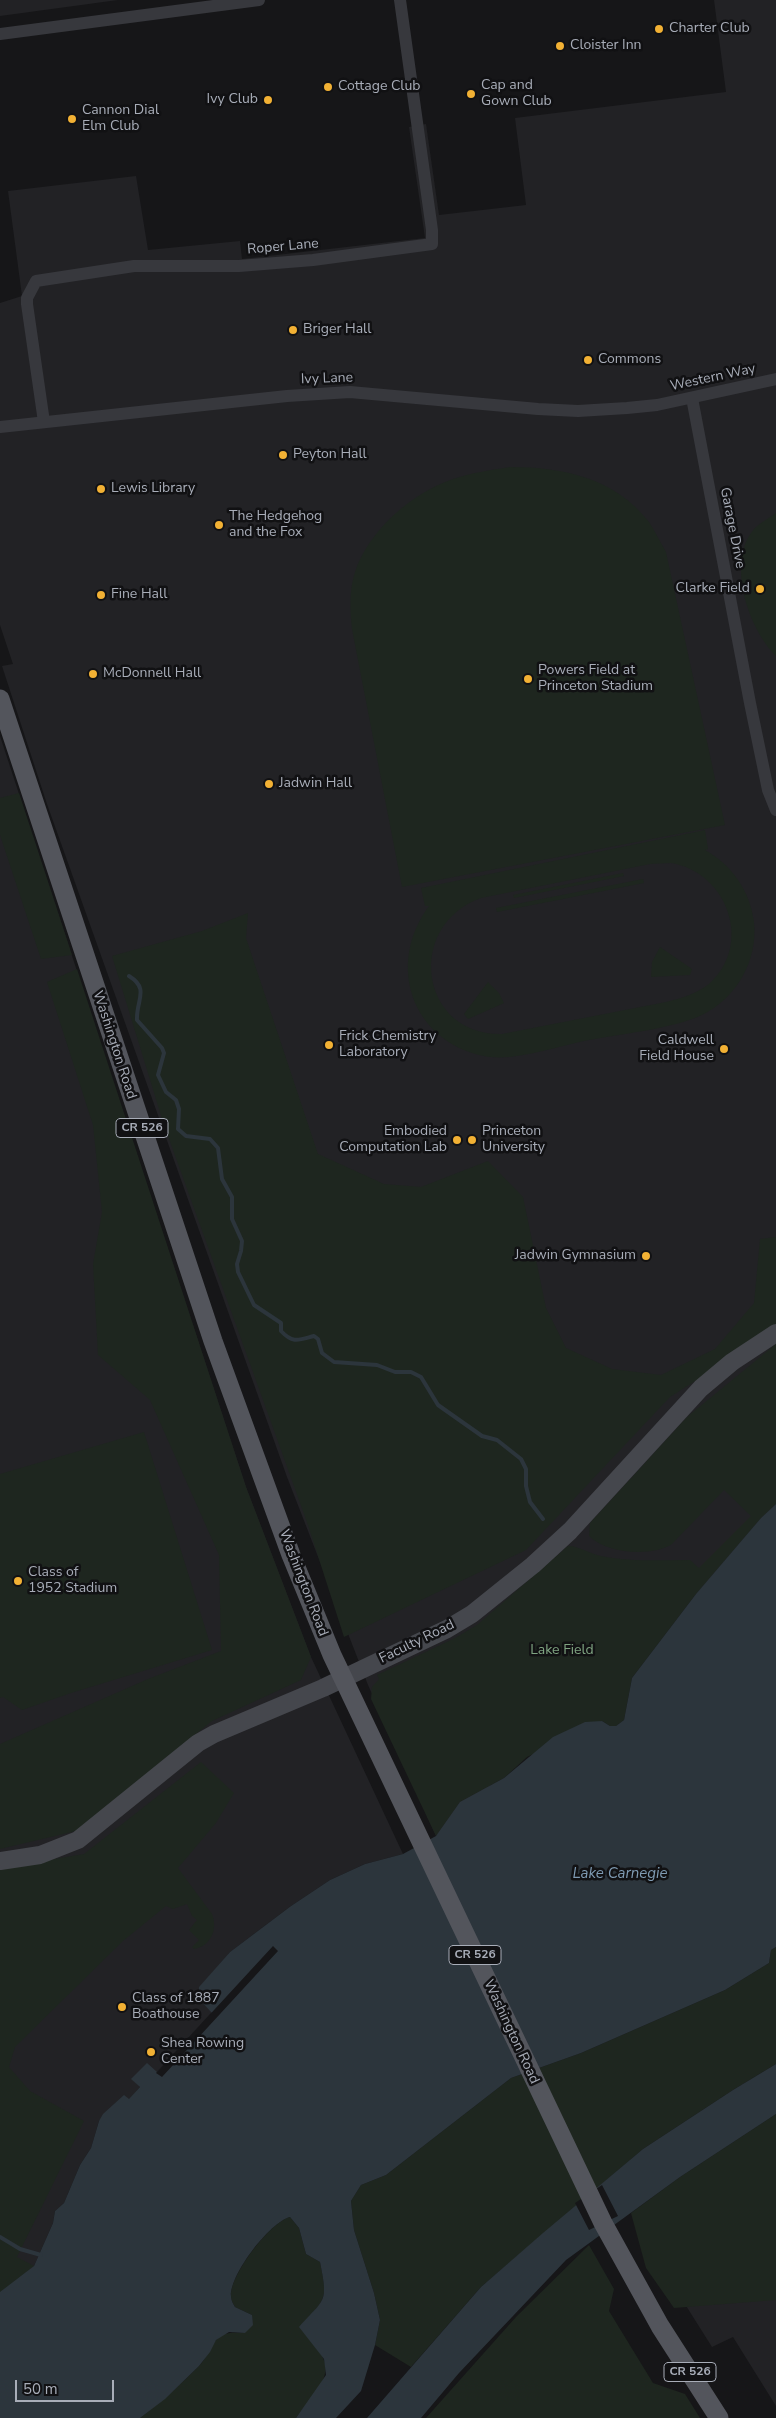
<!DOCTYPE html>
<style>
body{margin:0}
#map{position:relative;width:776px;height:2418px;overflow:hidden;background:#161618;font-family:"Nunito Sans",sans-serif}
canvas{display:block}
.scale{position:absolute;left:15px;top:2380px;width:99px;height:22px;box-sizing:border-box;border:2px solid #a8adb8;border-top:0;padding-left:6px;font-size:15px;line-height:18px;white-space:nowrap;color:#a8adb8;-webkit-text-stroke:4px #111113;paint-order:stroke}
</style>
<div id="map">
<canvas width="776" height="2418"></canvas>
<div class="scale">50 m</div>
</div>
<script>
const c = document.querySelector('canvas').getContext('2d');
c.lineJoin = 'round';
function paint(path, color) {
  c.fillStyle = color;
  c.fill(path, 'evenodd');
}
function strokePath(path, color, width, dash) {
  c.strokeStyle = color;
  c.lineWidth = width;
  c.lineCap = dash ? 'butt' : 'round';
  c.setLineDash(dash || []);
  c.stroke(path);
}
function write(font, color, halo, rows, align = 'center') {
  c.font = font + ' "Nunito Sans",sans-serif';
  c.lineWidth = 5;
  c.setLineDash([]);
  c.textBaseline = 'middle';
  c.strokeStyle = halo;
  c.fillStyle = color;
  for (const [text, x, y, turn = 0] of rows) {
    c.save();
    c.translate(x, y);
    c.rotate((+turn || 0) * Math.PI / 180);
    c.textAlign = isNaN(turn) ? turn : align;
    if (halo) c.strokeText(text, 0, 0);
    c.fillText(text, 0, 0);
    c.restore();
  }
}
const built = new Path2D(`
 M0 0H118L0 16Z
 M714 0H776V1504L761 1518 696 1594 436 1836 368 1685 287 1477 47 804 2 666 13 664 0 625V303L22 296 8 191 136 176 148 250 240 241 242 259 425 238 409 127 426 124 439 215 526 205 515 118 726 92Z
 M0 736 246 1487 311 1657 403 1854 365 1864 330 1880 291 1906 230 1952 199 1988 198 1998 212 2012 156 2073 132 2079 140 2087 129 2100 99 2121 91 2148 80 2165 64 2203 55 2211 53 2223 34 2266 14 2284 0 2292Z
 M776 2299V2406L733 2337 712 2347 683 2301Z`);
const green = new Path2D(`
 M510 467C563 467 615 478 649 522 655 531 660 542 666 552L725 825 402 887 352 629C350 610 349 591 355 572 369 530 412 493 453 479 471 473 491 470 510 467Z
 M776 513V656C748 628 726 562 754 529 760 523 769 518 776 513Z
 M19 793 72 955 41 959 0 835V798Z
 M705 830 708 849 705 850C732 865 750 891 754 922 758 960 737 998 702 1015 673 1029 618 1034 584 1041 555 1047 513 1062 484 1056 411 1041 386 964 429 906H425L421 888ZM671 863C727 872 754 944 709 984 696 994 682 998 666 1002L502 1034C420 1036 404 926 481 898L650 864Z
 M623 873 624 876 514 898 513 895Z
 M643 879 644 883 497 912 496 908Z
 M248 913 246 938 318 1154 384 1184 421 1187 488 1161 523 1197 546 1308 566 1348 612 1369 661 1375 715 1349 754 1303 760 1239 776 1237V1330L670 1397 526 1550 344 1637 308 1525 163 1122 112 956 202 931Z
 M660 947 692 969 690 975 651 977 652 962Z
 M77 969 246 1487 311 1657 301 1680 212 1721 76 1831 0 1849V1744L148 1679 221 1651 219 1555 150 1400 98 1355 93 1264 102 1212 93 1125 47 982Z
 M488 982 499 993 504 1003 468 1019 464 1014Z
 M776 1344V1504L761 1518 696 1594 632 1678 624 1720 616 1726H610L602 1721 527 1757 504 1778 460 1802 436 1836 371 1699 372 1687 379 1679 377 1675 455 1638 477 1625 568 1546C579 1546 590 1554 601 1556 630 1562 661 1560 690 1560L699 1568 751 1516 724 1490 672 1544C652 1557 607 1554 589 1536L590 1523 687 1417Z
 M144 1432 212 1650 71 1693 22 1710 3 1697 0 1698V1474Z
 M201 1762 234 1793 216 1823 178 1868 212 1914C218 1929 211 1946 194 1949L192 1947 199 1940 189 1930 197 1920 192 1916 187 1904 173 1909 166 1906 123 1941 15 2047 9 2067 30 2091 84 2121 17 2257 34 2266 0 2293V1868L84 1854Z
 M776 1947V2064L733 2090 643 2149 481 2287 411 2367 375 2345 380 2320 374 2293 354 2230 351 2201 361 2185 386 2175 511 2078 581 2053 725 1990 769 1963 771 1950Z
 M776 2114V2300L674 2308 646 2268 631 2213 680 2177Z
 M290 2217 299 2228 306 2254 320 2262C328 2302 326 2297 300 2327 307 2336 318 2347 323 2358 334 2378 307 2403 296 2418H140C161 2402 180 2385 199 2366 206 2359 210 2347 216 2340 224 2331 234 2333 245 2333L252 2315 235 2307C233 2304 231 2300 231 2296 230 2275 270 2222 290 2217Z
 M589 2245 614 2289 609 2311 653 2383 685 2394 700 2418H426L516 2317Z`);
const water = new Path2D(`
 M776 1504V1947L771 1950 769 1963 725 1990 581 2053 511 2078 386 2175 361 2185 351 2201 354 2230 374 2293 380 2320 375 2345 361 2391 336 2418H296L326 2375 324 2359 299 2327C326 2297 328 2303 320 2262L306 2254 299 2228 290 2217C270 2222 230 2274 231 2296 231 2300 233 2304 235 2307L252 2315 253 2325 245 2333 229 2332 216 2340 210 2352 199 2366 165 2399 140 2418H0V2292L34 2266 53 2223 55 2211 64 2203 80 2165 91 2148 99 2121 103 2114 124 2095 129 2099 140 2087 131 2079 147 2063 157 2072 212 2013 198 1998 199 1987 230 1952 291 1906 330 1880 365 1864 403 1854 436 1836 460 1802 504 1778 553 1737 585 1722 602 1721 610 1726H616L624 1720 632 1678 696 1594 761 1518Z
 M776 2064V2114L680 2177 566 2260 459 2373 421 2418H367L481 2287 543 2233 643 2149 733 2090Z`);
const pier = new Path2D(`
 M273 1946 278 1951 162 2077 156 2073Z
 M602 2185 618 2216 589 2230 575 2203Z`);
const stream = new Path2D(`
 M129 976C150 989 136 1000 137 1020L162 1048 164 1053 158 1075 166 1092 176 1100 179 1109 178 1129 186 1136 210 1139 218 1148 222 1179 232 1197V1219L242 1241 241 1251 237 1264 238 1272 254 1305 281 1323V1331C293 1344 299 1340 314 1336L318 1339 322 1353 334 1362 377 1365 395 1372H411L421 1377 438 1405 482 1436 497 1440 521 1459 526 1469V1486L530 1502 543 1519
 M0 2237 20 2249 41 2255`);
const street = new Path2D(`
 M0 34 259 0
 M692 398 750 703 768 790 776 810
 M44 422 27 304V298L36 281 134 266H239L313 260 432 244V230L400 0
 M0 427 287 396 350 392 538 409 578 411 627 408 657 405 776 379`);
const secondary = new Path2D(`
 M0 1861 40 1855 78 1840 198 1743 214 1734 323 1688 447 1629 472 1614 533 1565 570 1531 701 1388 732 1362 776 1333`);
const primary = new Path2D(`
 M0 699 213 1341 291 1555 332 1655 603 2223 660 2326 719 2418`);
const markers = [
 [659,29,5,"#f2b134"],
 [560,46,5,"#f2b134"],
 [328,87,5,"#f2b134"],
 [471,94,5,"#f2b134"],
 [268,100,5,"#f2b134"],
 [72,119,5,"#f2b134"],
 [293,330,5,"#f2b134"],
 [588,360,5,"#f2b134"],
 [283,455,5,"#f2b134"],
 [101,489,5,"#f2b134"],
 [219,525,5,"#f2b134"],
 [760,589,5,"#f2b134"],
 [101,595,5,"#f2b134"],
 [93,674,5,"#f2b134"],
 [528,679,5,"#f2b134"],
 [269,784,5,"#f2b134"],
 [329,1045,5,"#f2b134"],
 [724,1049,5,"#f2b134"],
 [457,1140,5,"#f2b134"],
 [472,1140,5,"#f2b134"],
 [646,1256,5,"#f2b134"],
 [18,1581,5,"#f2b134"],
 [122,2007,5,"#f2b134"],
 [151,2052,5,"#f2b134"]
];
const shields = [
 [142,1128,52],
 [475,1955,52],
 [690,2372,52]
];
const shieldNames = [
 ["CR 526",142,1128],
 ["CR 526",475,1955],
 ["CR 526",690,2372]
];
const poiNames = [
 ["Charter Club",669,29],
 ["Cloister Inn",570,46],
 ["Cap and",481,86],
 ["Gown Club",481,102],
 ["Cottage Club",338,87],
 ["Ivy Club",258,100,"right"],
 ["Cannon Dial",82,111],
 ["Elm Club",82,127],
 ["Briger Hall",303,330],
 ["Commons",598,360],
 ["Peyton Hall",293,455],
 ["Lewis Library",111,489],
 ["The Hedgehog",229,517],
 ["and the Fox",229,533],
 ["Clarke Field",750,589,"right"],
 ["Fine Hall",111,595],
 ["Powers Field at",538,671],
 ["Princeton Stadium",538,687],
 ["McDonnell Hall",103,674],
 ["Jadwin Hall",279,784],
 ["Frick Chemistry",339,1037],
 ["Laboratory",339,1053],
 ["Caldwell",714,1041,"right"],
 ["Field House",714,1057,"right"],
 ["Embodied",447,1132,"right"],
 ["Computation Lab",447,1148,"right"],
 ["Princeton",482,1132],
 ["University",482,1148],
 ["Jadwin Gymnasium",636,1256,"right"],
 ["Class of",28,1573],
 ["1952 Stadium",28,1589],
 ["Class of 1887",132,1999],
 ["Boathouse",132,2015],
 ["Shea Rowing",161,2044],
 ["Center",161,2060]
];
const streetNames = [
 ["Roper Lane",283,247,-5],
 ["Western Way",713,378,-12],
 ["Ivy Lane",327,379,-2],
 ["Garage Drive",732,528,79],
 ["Washington Road",114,1045,72],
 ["Washington Road",303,1583,69],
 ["Faculty Road",417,1642,-26],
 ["Washington Road",511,2032,65]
];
const parkNames = [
 ["Lake Field",562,1651]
];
const waterNames = [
 ["Lake Carnegie",620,1874]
];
paint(built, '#222225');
paint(green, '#1e261f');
paint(water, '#2c353c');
paint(pier, '#161618');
strokePath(stream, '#2c353c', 4);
strokePath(street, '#37383d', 12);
strokePath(secondary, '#45474d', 18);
strokePath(primary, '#53555c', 19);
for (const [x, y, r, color] of markers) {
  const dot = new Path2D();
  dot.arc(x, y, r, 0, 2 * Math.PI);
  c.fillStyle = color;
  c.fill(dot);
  strokePath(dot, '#111113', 2);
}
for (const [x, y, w] of shields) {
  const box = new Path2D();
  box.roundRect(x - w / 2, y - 9.5, w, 19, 4);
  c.fillStyle = '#111113';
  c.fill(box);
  strokePath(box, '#a8adb8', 1);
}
write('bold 12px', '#a8adb8', null, shieldNames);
write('14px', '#a8adb8', '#111113', poiNames, 'left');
write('14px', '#a8adb8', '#111113', streetNames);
write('14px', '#7fa381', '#111113', parkNames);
write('italic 15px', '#7f9bb3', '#111113', waterNames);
</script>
